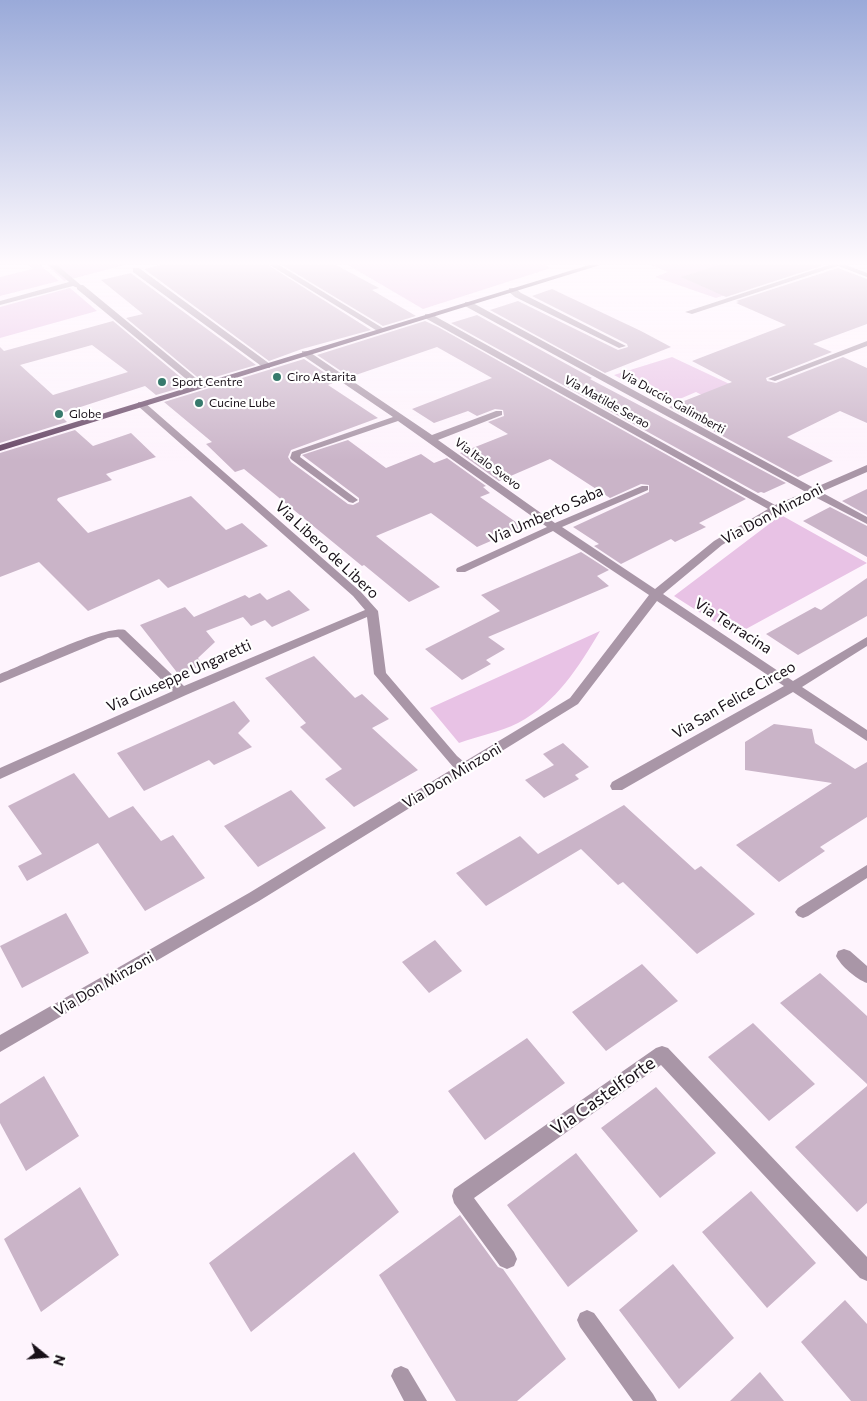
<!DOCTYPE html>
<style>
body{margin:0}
#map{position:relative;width:867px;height:1401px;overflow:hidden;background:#fef4fd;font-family:Commissioner,sans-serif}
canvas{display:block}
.north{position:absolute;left:20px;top:1331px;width:50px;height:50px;-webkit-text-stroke:4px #fff;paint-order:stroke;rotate:107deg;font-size:14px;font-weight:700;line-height:20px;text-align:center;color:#181018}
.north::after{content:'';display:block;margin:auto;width:18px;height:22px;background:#181018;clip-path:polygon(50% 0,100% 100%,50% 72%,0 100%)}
</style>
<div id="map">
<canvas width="867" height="1401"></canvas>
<div class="north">N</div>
</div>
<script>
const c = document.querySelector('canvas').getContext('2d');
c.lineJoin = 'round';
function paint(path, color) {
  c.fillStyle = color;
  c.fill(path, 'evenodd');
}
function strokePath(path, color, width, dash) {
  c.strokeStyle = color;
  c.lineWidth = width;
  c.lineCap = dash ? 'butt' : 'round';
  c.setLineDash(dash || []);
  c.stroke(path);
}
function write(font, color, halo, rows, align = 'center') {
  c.font = font + ' Commissioner,sans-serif';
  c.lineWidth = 4.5;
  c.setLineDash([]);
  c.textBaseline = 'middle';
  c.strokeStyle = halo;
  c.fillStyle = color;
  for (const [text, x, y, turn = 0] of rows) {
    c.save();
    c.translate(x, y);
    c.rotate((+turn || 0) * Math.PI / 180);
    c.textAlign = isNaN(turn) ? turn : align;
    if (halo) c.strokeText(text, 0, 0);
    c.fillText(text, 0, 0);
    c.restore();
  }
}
const green = new Path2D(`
 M28 265H40L59 281 0 296V277L33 269Z
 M47 265H124L64 281Z
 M348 265H545L551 268 423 309Z
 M651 265H778L796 271 716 298 655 277 668 272ZM704 270 735 283 713 291 682 277Z
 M70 288 97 311 0 338V307Z
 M672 357 753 395 725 407 696 392 668 404 614 375Z
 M781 515 867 563 735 635 674 596Z
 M600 631C578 668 557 702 518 723 500 732 478 736 459 743L430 708Z`);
const building = new Path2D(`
 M162 265H268L371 330 302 349 269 361 144 269Z
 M282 265H336L379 288 372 290 416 316 383 326Z
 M719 265H824L726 297 681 277Z
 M838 268 867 279V324L813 344 832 352 766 378 767 381 776 383 843 357 867 368V423L840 411 787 437 833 461 798 477 669 407 732 382 692 361 786 325 736 303 739 302 736 301Z
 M131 273 132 274 256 365 202 381 126 318 143 314 101 280Z
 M552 289 641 331 671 347 605 373 490 310 518 301 618 350 628 347 627 344 532 296Z
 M477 315 592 378 590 379 786 483 764 493 761 492 758 493 451 323Z
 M113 321 190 385 156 395 145 386 59 414 67 422 0 443V347L4 351ZM92 345 128 372 53 395 20 365Z
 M425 321 438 327 746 499 699 523 706 527 675 542 671 539 621 564 594 546 599 544 573 527 649 492V485L641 484 610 498 550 459 499 481 460 453 508 434 488 422 504 416 503 410 495 409 477 416 468 411 434 423 412 409 492 378 437 347 350 377 317 355Z
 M304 359 337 381 328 385 378 418 291 450 288 457 291 462 348 504 353 505 359 502V498L302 455 348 440 386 468 421 454 434 463 447 458 486 486 483 487 490 493 480 497 523 527 477 547 431 513 376 536 440 587 409 602 364 565 362 566 244 469 235 472 206 444 212 442 164 402Z
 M75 430 93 446 131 433 156 457 106 474 112 480 58 498 57 500 88 533 191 496 226 530 242 523 268 546 168 588 159 579 88 611 39 562 0 577V453Z
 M867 489V515L842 501Z
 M830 507 867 526V557L803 521Z
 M581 552 609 570 597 576 609 586 488 637 505 649 486 660 491 664 462 680 425 649 500 611 481 595Z
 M867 578V616L798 655 766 634 815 607 821 610Z
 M289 590 310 610 272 627 265 620 251 626 243 617 206 631 215 642 198 658 203 665 179 675 140 625 185 607 194 617 245 595 249 598 260 593 267 600Z
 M314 656 355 698 362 694 389 719 372 728 418 770 354 807 325 779 342 769 300 727 306 723 265 678Z
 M234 701 250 721 238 733 252 747 214 765 209 760 144 791 117 753Z
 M774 724 812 729 815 743 855 769 867 762V817L820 847 825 851 779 882 736 845 832 783 745 770V742Z
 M563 743 589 767 575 775 579 779 544 798 525 780 554 765 543 754Z
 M74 773 109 818 133 806 161 841 173 835 205 878 145 911 98 843 27 881 18 866 42 854 8 806Z
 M291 790 326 828 258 867 224 826Z
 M624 805 695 870 701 866 755 914 697 954 623 882 618 885 581 849 486 906 456 873 520 836 538 854Z
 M66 913 89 953 22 988 0 946Z
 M435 940 462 971 429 993 402 962Z
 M642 964 678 1001 606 1051 572 1012Z
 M820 973 867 1016V1084L780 1003Z
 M753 1023 815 1084 769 1121 708 1057Z
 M527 1038 565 1083 485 1140 448 1091Z
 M44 1076 79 1136 26 1171 0 1123V1104Z
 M867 1086V1203L857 1212 795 1147Z
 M656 1087 716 1153 660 1198 601 1128Z
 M354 1152 399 1212 251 1332 209 1263Z
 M576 1153 638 1231 568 1287 507 1205Z
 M80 1187 119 1255 41 1312 4 1239Z
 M751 1191 816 1263 767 1308 702 1232Z
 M460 1215 498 1267 503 1269 566 1359 517 1401H456L379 1275Z
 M673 1264 734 1338 679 1389 619 1310Z
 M845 1300 867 1324V1401H851L801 1342Z
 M760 1372 784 1401H730Z`);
const service = new Path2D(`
 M49 265H57L82 286 78 288 73 286 0 305V301L69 282Z`);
const minor = new Path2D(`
 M270 265H279L386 330 379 332Z
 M829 265H840L692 314 685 312Z
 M133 268H139L270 364V368H264L133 272Z
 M77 285H83L203 384V388H197L77 289Z
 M509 288H515L521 293 626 346 619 348 515 297 509 292Z
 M465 302H471L814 488 867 465V472L821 492 867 517V524L813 496 779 511 722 545 663 594 793 681 867 637V646L802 687 867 730V741L793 692 622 790H612L610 786 612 782 784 686 657 601 578 704 259 901 0 1052V1035L249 893 454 768 374 674 367 617 186 695 0 779V768L173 691 118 637 108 638 0 683V674C24 665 104 625 125 630L184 686 365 610 353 596 138 406V402H144L361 592 378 611 386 673 457 756 464 762 570 698 649 595 553 531 465 572H457L456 570 457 568 547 527 398 421 301 454 300 457 358 500 353 503 349 502 292 460 290 458 292 452 393 417 302 355V351H308L432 435 496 411H502V415L438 440 555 523 642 486H648V490L562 527 655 589 714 541 768 509 425 318V314H431L775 505 806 492 465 306Z
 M867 341V346L775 381 768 379Z
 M867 865V878L808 916 803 918 798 916 795 912 798 908Z
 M844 949 850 951 867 966V983C856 979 841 966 836 956L838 951Z
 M662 1046 668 1048 867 1257V1281L860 1278 661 1065 474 1198 514 1252 517 1259 514 1266 507 1269 500 1266 454 1203 452 1196 454 1189 656 1048Z
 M587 1310 594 1313 653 1394 657 1401H633L580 1327 577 1320 580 1313Z
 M401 1366 408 1369 427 1401H404L391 1376 394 1369Z`);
const tertiary = new Path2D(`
 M836 265H846L867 273V277Z`);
const primary = new Path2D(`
 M589 265H600L0 451V445Z`);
const markers = [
 [277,377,5,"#377a6d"],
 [162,382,5,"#377a6d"],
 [199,403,5,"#377a6d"],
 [59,414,5,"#377a6d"]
];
const farPoinames = [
 ["Ciro Astarita",287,377],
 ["Sport Centre",172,382],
 ["Cucine Lube",209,403],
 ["Globe",69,414]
];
const farStreetnames = [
 ["Via Matilde Serao",607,402,29],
 ["Via Duccio Galimberti",673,402,29],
 ["Via Italo Svevo",488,464,36]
];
const streetNames = [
 ["Via Don Minzoni",772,514,-28],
 ["Via Umberto Saba",546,515,-24],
 ["Via Libero de Libero",327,550,43],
 ["Via Terracina",733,626,33],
 ["Via Giuseppe Ungaretti",179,676,-24],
 ["Via San Felice Circeo",734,700,-30],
 ["Via Don Minzoni",452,776,-31],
 ["Via Don Minzoni",104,984,-30]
];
const nearStreetnames = [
 ["Via Castelforte",603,1096,-35]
];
paint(green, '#e8c2e5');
paint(building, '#cab4c8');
paint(service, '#a996a7');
paint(minor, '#a996a7');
paint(tertiary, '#a996a7');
paint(primary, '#664665');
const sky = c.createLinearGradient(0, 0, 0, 461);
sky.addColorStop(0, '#9aaad9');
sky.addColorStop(0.57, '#fffafe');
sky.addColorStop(1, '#fffafe00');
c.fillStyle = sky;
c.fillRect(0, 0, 867, 461);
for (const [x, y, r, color] of markers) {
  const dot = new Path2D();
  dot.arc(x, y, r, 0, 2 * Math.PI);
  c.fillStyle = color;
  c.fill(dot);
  strokePath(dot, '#fff', 2);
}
write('12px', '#181018', '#fff', farPoinames, 'left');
write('12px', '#181018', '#fff', farStreetnames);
write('15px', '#181018', '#fff', streetNames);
write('18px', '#181018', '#fff', nearStreetnames);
</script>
